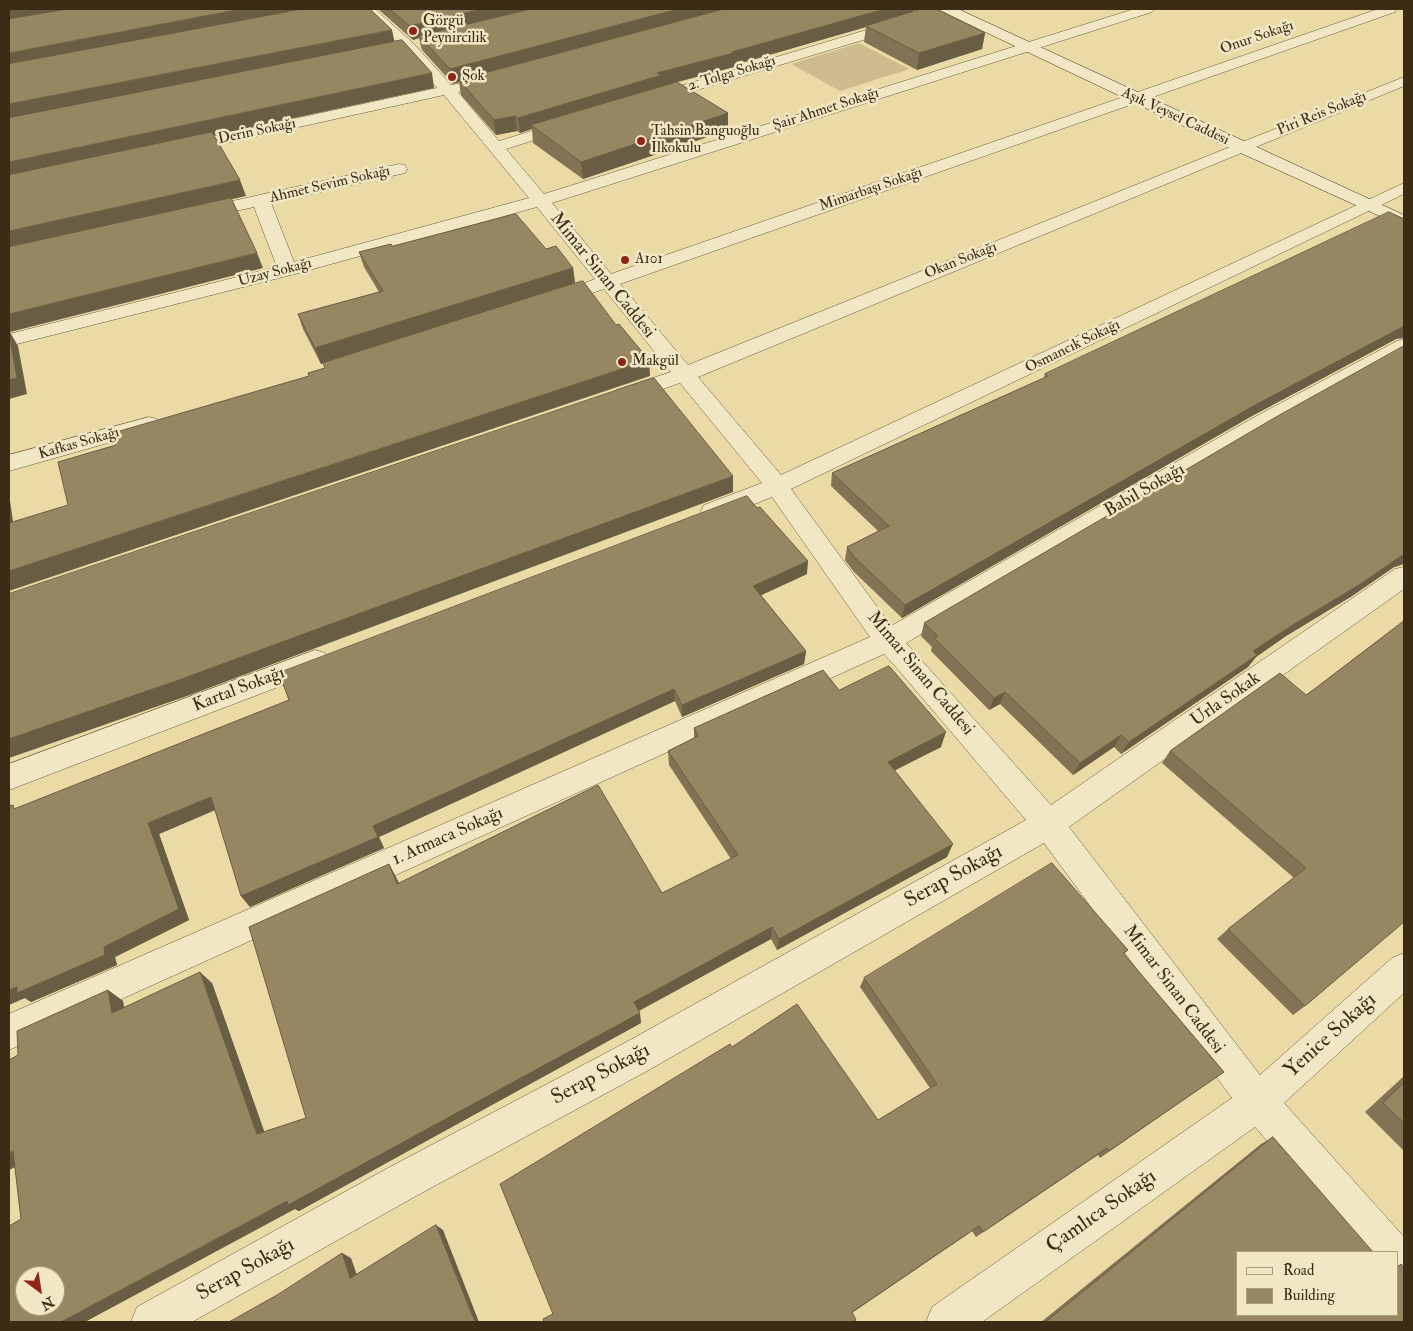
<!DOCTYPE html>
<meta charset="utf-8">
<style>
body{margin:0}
#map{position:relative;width:1413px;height:1331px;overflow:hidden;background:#eadaa6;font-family:"IM FELL Double Pica",serif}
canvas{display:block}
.frame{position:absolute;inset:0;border:10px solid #3c2c16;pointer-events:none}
.legend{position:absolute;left:1236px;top:1251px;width:162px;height:65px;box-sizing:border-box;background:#f1e7c5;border:1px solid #a99c7f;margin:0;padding:6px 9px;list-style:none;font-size:15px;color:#3c2c16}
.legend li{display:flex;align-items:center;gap:10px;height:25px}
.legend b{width:25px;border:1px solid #a99c7f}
.north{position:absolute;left:15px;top:1266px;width:50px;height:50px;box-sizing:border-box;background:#f1e7c5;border:1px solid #a99c7f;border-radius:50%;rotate:149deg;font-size:14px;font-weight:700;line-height:20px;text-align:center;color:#3c2c16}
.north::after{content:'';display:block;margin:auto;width:18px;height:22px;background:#8f2418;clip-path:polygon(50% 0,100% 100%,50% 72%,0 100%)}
</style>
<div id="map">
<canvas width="1413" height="1331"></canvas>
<div class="frame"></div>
<ul class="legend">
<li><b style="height:6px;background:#f1e7c5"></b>Road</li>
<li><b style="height:14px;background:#968661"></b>Building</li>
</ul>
<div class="north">N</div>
</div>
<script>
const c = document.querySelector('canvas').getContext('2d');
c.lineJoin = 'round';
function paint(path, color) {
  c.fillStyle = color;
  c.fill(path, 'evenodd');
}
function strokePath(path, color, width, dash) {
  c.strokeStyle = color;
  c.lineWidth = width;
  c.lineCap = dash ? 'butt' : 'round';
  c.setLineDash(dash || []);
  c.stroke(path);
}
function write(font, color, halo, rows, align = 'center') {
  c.font = font + ' "IM FELL Double Pica",serif';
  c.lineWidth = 5;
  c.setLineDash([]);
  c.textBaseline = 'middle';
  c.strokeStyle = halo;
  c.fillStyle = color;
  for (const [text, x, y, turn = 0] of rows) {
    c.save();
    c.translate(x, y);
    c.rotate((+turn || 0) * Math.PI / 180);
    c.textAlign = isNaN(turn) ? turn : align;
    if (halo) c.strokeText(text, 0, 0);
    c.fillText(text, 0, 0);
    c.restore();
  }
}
const green = new Path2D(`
 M859 43 909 69 840 91 791 64Z`);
const minor = new Path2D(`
 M362 9H375L414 44 451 85 462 83 467 84 469 87 467 90 458 92 499 141 561 122H573L575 125 573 128 506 149 544 194 1134 9H1154L1152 12 552 203 611 274 1378 9H1396L1395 12 620 284 688 365 1404 77V86L698 377 781 475 1404 183V194L791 489 891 626 1251 419 1397 341 1404 339V353L1267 429 906 643 1051 805 1395 569 1404 567V589L1069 827 1260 1075 1392 958 1404 953V993L1284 1103 1404 1237V1267L1397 1270V1252H1365L1255 1127 982 1322H926L932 1307 1232 1098 1044 843 647 1071 416 1196 192 1322H131L137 1307 388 1168 621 1045 1026 820 896 667 884 654 9 1050V1014L870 637 772 497 722 517 713 519 704 517 701 511 704 505 762 483 680 383 632 400 624 402 616 400 613 395 616 390 671 372 604 289 592 293 585 291 582 287 585 283 595 279 537 207 295 274 9 346V334L277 267 254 207 198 219 192 218 189 214 192 210 399 164 405 165 407 169 405 173 271 203 294 262 529 198 444 95 181 153 175 151 173 148 175 145 181 143 437 88 404 50Z
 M929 9H946L926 21 657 102H647L644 99 647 96 916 15Z
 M149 417 157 419 160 424 157 429 9 471V455Z
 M315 650 325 653 329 661 325 669 9 790V764Z`);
const secondary = new Path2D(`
 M941 9H958L1404 215V227L1234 150 943 12Z`);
const wall = new Path2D(`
 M378 9H914L913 11 985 33 982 49 917 70 864 42 866 27 734 65V67L677 82 728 130 583 179 533 143 532 129 520 133 517 131 496 135 461 95 459 82 453 84 422 50 419 38 413 40Z
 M392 246 546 249 573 268 575 283 321 364 303 329 298 314 379 292 364 267 359 252Z
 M1396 339 1250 417 902 618 853 571 845 560 847 547 878 531 831 486 832 473 1044 378 1045 374Z
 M1402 565 1394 567 1352 596 1286 636 1256 657 1248 667 1121 754 1114 747 1073 775 1000 704 989 710 931 651 932 647 921 636 924 623Z
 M807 574 761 595 806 651 804 664 682 717 675 701 379 837 384 848 250 907 241 896 215 810 159 834 189 920 115 957 117 965 31 1002 25 998 17 808Z
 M1404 621 1305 1006 1293 1015 1217 939 1228 929 1294 878 1162 763 1170 751 1306 695Z
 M839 690 941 747 894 770 947 857 777 950 771 939 639 1011 641 1023 299 1211 295 1209 21 1219 15 1167 18 1055 108 990 123 1001 124 1007 212 983 264 1132 306 1118 389 864 399 883 662 893 731 859 669 765 668 751 694 738V728Z
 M1128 950 1124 954 1224 1072 1100 1158 1098 1155 976 1237 972 1231 852 1313 553 1314 732 1047 878 1120 930 1088 860 987 864 978Z
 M1404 1076V1151L1365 1112Z
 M1273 1137 1397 1315V1266L1401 1264 1404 1322H1041L1261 1144Z`);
const shadedWall = new Path2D(`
 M9 9H86L9 23Z
 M242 9H317L9 68V53Z
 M482 9H540L419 36V38L413 40 410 26Z
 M679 9H730L459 80V82L453 84 450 69Z
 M885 9H914L913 14 866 26V27L734 65V67L662 86 531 125 532 129 520 133 518 118 657 73Z
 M392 30 395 44 9 121V104Z
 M985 33 982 49 917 70 919 53Z
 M432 73 434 88 9 179V162Z
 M728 113V130L583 179 581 162Z
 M515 116 517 131 496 135 494 120Z
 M240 180 246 196 9 249V231Z
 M257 253 263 268 10 332 18 346 27 394 9 399V314Z
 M573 268 575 283 321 364 315 348Z
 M1404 326V338L1396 339 1250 417 902 618 905 605 1257 404Z
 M649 360 650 376 9 591V571Z
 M733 476V492L190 695 9 758V739Z
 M9 494 16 541 9 532Z
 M1404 554V564L1394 567 1352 596 1286 636 1256 657 1248 667 1121 754 1129 742 1253 651Z
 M808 561 807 574 753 599V586Z
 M806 651 804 664 682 717V705Z
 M674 689 675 701 379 837 384 848 250 907 241 896 373 826Z
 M1005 692 1000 704 989 710 994 698Z
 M946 732 941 747 884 776 888 762Z
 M1121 735 1114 747 1073 775 1080 763Z
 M211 797 220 808 159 834 189 920 115 957 117 965 31 1002 25 998 9 1005V990L104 947 148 823Z
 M953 844 947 857 777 950 779 939Z
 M389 864 396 877 404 896 397 884Z
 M772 927 771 939 636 1012 634 1002Z
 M200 972 212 983 268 1142 257 1134Z
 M108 990 123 1001 126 1023 112 1013Z
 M640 1013 641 1023 299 1211 295 1209 85 1322H61L287 1201Z
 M13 1151 32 1159 9 1170V1154Z
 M436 1225 443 1230 479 1322H475Z
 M979 1226 972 1231 848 1315 852 1312Z
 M342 1253 351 1258 359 1281 350 1278Z`);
const building = new Path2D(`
 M68 9H242L9 53V19Z
 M302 9H370L392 30 9 104V64Z
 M390 9H482L410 26Z
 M531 9H679L450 69 419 36Z
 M724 9H885L732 52 734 53 657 73 662 75 518 118 515 116 494 120 459 80Z
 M921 9H937L985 33 919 53 866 26Z
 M402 40 432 73 9 162V118Z
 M677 82 728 113 581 162 531 125Z
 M212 132 240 180 9 231V175Z
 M231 198 257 253 9 314V247Z
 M1389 212 1404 219V326L1257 404 905 605 855 558 847 547 889 526 832 473 1048 376 1045 374Z
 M516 214 546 249 556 246 573 268 315 348 298 314 383 291 359 252 391 244 392 246Z
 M583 281 616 325 619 324 649 360 9 571V523L68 505 58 462 116 445 113 433 309 376 308 373 325 368 323 363Z
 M9 333 17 378 9 380Z
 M1404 346V554L1362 583 1296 623 1253 651 1257 655 1129 742 1121 735 1080 763 1005 692 994 698 934 638 938 636 924 623 1276 417Z
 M654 378 733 476 179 680 9 739V594Z
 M747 496 757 508 760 507 808 561 753 586 806 651 682 705 674 689 373 826 378 837 241 896 211 797 148 823 179 909 104 947 105 955 17 993V987L9 990V806L13 805 14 809 289 700 279 673Z
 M1404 621V922L1305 1006 1228 929 1306 868 1170 751 1280 673 1306 695Z
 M889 666 946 732 888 762 953 844 779 939 772 927 634 1002 640 1013 288 1205 287 1201 61 1322H9V1226L21 1219 13 1151 9 1154V1060L18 1055 17 1031 108 990 112 1013 200 972 257 1134 306 1118 249 927 389 864 397 884 598 785 662 893 738 855 668 751 698 736 694 728 823 670 839 690ZM25 1276H55V1306H25Z
 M1052 863 1128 950 1123 953 1224 1072 1109 1151 1107 1148 983 1232 979 1226 852 1312 856 1320 852 1322H544L543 1319 553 1314 500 1184 730 1044 732 1047 797 1004 878 1120 937 1084 864 978Z
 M1404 1083V1123L1383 1103Z
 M1273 1137 1373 1252H1237V1315H1397V1268L1401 1264 1404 1268V1322H1046Z
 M436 1225 475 1322H229L277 1295 342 1253 350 1278Z`);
const markers = [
 [413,31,5,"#8f2418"],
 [452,77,5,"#8f2418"],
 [641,141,5,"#8f2418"],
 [625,260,5,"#8f2418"],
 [622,362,5,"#8f2418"]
];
const farPoinames = [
 ["Görgü",423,22],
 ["Peynircilik",423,39],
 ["Şok",462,77],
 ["Tahsin Banguoğlu",651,132],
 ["İlkokulu",651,149],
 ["A101",635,260],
 ["Makgül",632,362]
];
const farStreetnames = [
 ["Onur Sokağı",1257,38,-19],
 ["2. Tolga Sokağı",732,74,-17],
 ["Şair Ahmet Sokağı",826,110,-18],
 ["Piri Reis Sokağı",1322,114,-22],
 ["Aşık Veysel Caddesi",1175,117,25],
 ["Derin Sokağı",257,132,-12],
 ["Ahmet Sevim Sokağı",330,185,-13],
 ["Mimarbaşı Sokağı",871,190,-19],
 ["Okan Sokağı",961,261,-22],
 ["Uzay Sokağı",275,273,-15],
 ["Osmancık Sokağı",1073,347,-26],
 ["Kafkas Sokağı",79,444,-16]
];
const streetNames = [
 ["Mimar Sinan Caddesi",602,276,51],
 ["Babil Sokağı",1145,491,-30],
 ["Mimar Sinan Caddesi",920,674,50],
 ["Kartal Sokağı",239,690,-21],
 ["Urla Sokak",1226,700,-35],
 ["1. Atmaca Sokağı",448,837,-24],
 ["Mimar Sinan Caddesi",1173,990,53]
];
const nearStreetnames = [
 ["Serap Sokağı",954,877,-29],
 ["Yenice Sokağı",1331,1036,-42],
 ["Serap Sokağı",601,1075,-28],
 ["Çamlıca Sokağı",1102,1212,-35],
 ["Serap Sokağı",246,1270,-29]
];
paint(green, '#ccbc8e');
strokePath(minor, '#68583a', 1);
strokePath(secondary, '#3c2c16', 1);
paint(minor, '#f1e7c5');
paint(secondary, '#f1e7c5');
paint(wall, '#817353');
paint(shadedWall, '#695e44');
paint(building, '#968661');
strokePath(building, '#695e44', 1);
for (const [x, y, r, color] of markers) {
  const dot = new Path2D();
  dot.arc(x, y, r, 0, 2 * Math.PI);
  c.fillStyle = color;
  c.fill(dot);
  strokePath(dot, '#f1e7c5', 2);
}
write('15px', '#3c2c16', '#f1e7c5', farPoinames, 'left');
write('15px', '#3c2c16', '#f1e7c5', farStreetnames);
write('18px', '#3c2c16', '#f1e7c5', streetNames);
write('21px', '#3c2c16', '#f1e7c5', nearStreetnames);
</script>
